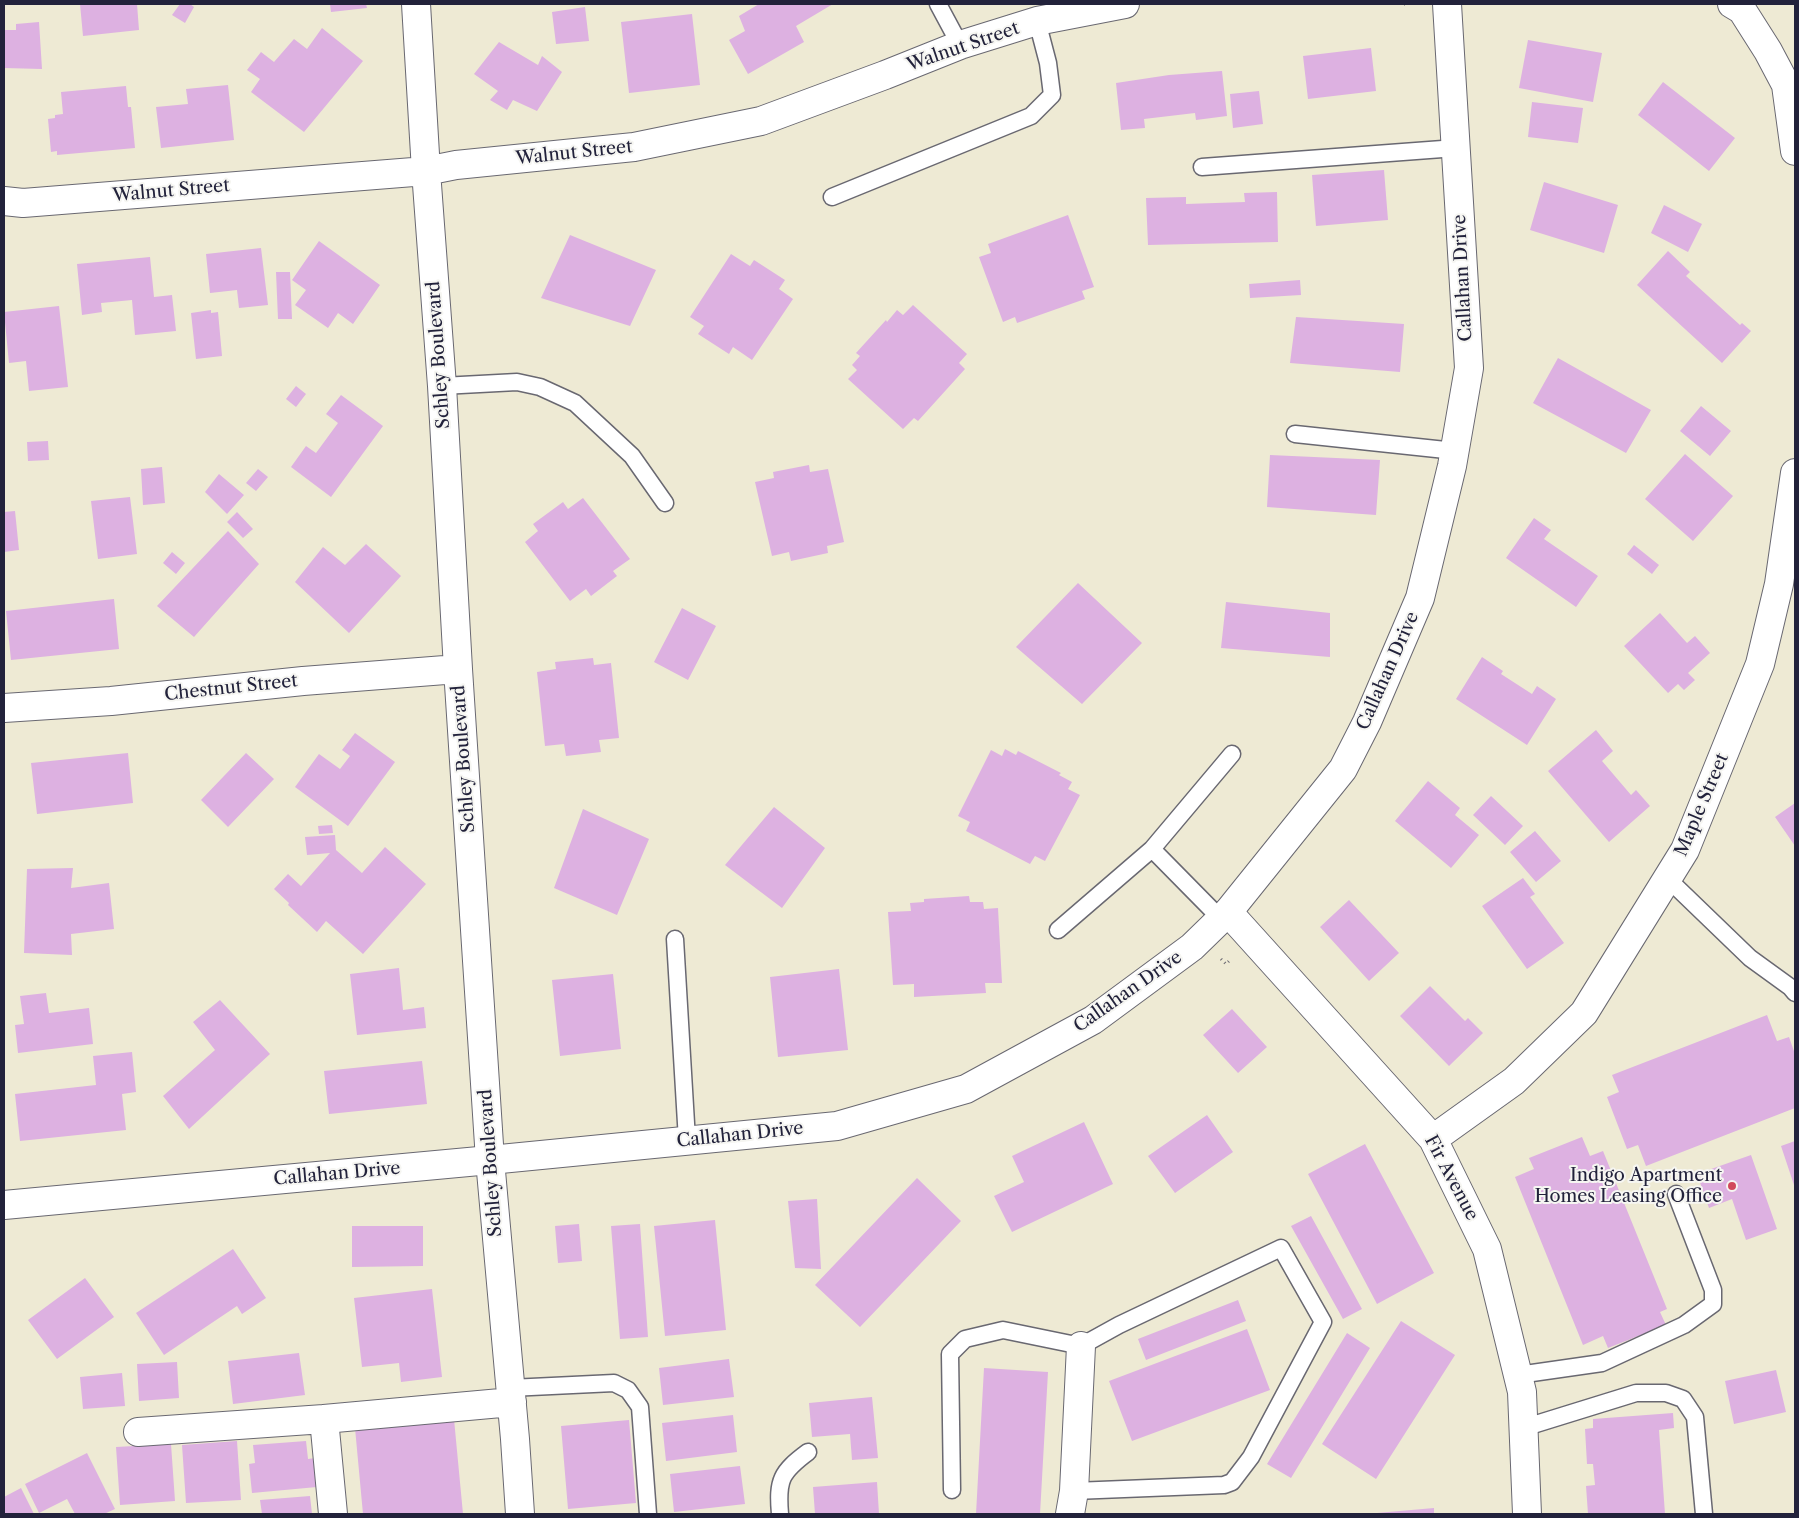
<!DOCTYPE html>
<style>
body{margin:0}
#map{position:relative;width:1799px;height:1518px;overflow:hidden;background:#eeead4;font-family:"Libre Caslon Text",serif}
canvas{display:block}
.frame{position:absolute;inset:0;border:5px solid #22223b;pointer-events:none}
</style>
<div id="map">
<canvas width="1799" height="1518"></canvas>
<div class="frame"></div>
</div>
<script>
const c = document.querySelector('canvas').getContext('2d');
c.lineJoin = 'round';
function paint(path, color) {
  c.fillStyle = color;
  c.fill(path, 'evenodd');
}
function strokePath(path, color, width, dash) {
  c.strokeStyle = color;
  c.lineWidth = width;
  c.lineCap = dash ? 'butt' : 'round';
  c.setLineDash(dash || []);
  c.stroke(path);
}
function write(font, color, halo, rows, align = 'center') {
  c.font = font + ' "Libre Caslon Text",serif';
  c.lineWidth = 4;
  c.setLineDash([]);
  c.textBaseline = 'middle';
  c.strokeStyle = halo;
  c.fillStyle = color;
  for (const [text, x, y, turn = 0] of rows) {
    c.save();
    c.translate(x, y);
    c.rotate((+turn || 0) * Math.PI / 180);
    c.textAlign = isNaN(turn) ? turn : align;
    if (halo) c.strokeText(text, 0, 0);
    c.fillText(text, 0, 0);
    c.restore();
  }
}
const building = new Path2D(`
 M80 4H137L139 30 83 36Z
 M180 4H190L194 7 185 23 172 15Z
 M330 4H366L367 8 331 12Z
 M759 4H833L796 26 804 42 748 74 729 40 745 31 739 16Z
 M585 7 589 41 556 44 552 12Z
 M692 14 700 85 629 93 621 22Z
 M39 22 42 69 4 68V30H16V24Z
 M322 28 363 61 304 132 251 92 260 79 247 70 261 52 274 62 294 39 307 49Z
 M1528 40 1602 53 1593 102 1519 88Z
 M499 42 538 65 542 56 562 72 537 111 513 100 507 110 490 100 498 91 474 74Z
 M1371 48 1376 91 1308 99 1303 56Z
 M1222 71 1227 116 1196 120 1195 113 1144 119 1145 128 1121 130 1116 83 1169 75Z
 M1663 82 1735 138 1709 171 1638 115Z
 M228 85 234 140 161 148 156 107 188 104 186 89Z
 M126 86 128 107H131L135 148 57 155V151L51 152 48 119 55 118V115L63 114 61 92Z
 M1259 91 1263 124 1233 128 1230 94Z
 M1532 102 1583 108 1578 143 1528 137Z
 M1384 170 1388 220 1316 226 1312 175Z
 M1544 182 1618 205 1604 253 1530 230Z
 M1277 192 1278 242 1148 245 1146 198 1186 197V204L1245 202 1244 193Z
 M1664 205 1702 224 1688 252 1651 233Z
 M1068 215 1094 287 1082 291 1085 299 1017 323 1015 317 1003 322 979 257 991 253 988 244Z
 M570 235 656 270 630 326 541 298Z
 M319 241 380 285 353 324 338 313 328 328 295 305 306 290 292 280Z
 M261 248 268 305 239 308 237 290 210 293 206 254Z
 M1668 251 1690 272 1686 276 1740 325 1742 323 1751 331 1722 363 1637 285Z
 M731 254 750 266 754 260 785 280 779 289 793 299 752 360 733 347 729 354 698 334 704 326 690 317Z
 M150 257 154 297 172 295 176 331 135 335 132 300 101 303 102 312 82 315 77 264Z
 M276 272H290L292 319H278Z
 M1300 280 1301 295 1250 298 1249 284Z
 M913 305 967 354 959 363 965 369 918 421 914 418 903 429 848 379 857 370 852 365 860 356 856 353 886 320 887 322 897 310 903 315Z
 M59 306 68 387 29 391 26 361 9 363 4 312Z
 M211 310V313L218 312 222 356 196 359 191 313Z
 M1296 317 1404 324 1400 372 1290 363Z
 M1558 358 1651 410 1626 453 1533 403Z
 M296 386 306 394 296 407 286 399Z
 M341 395 383 426 331 497 291 467 306 446 316 453 338 423 326 414Z
 M1701 406 1731 431 1710 456 1680 431Z
 M48 441 49 460 28 461 27 442Z
 M1685 454 1733 496 1693 541 1645 499Z
 M1270 455 1380 460 1376 515 1267 507Z
 M809 465 810 472 828 469 844 542 827 546 828 553 791 561 789 552 772 556 755 482 774 478 773 472Z
 M162 467 165 503 143 505 141 469Z
 M258 469 268 477 256 491 246 483Z
 M219 474 244 495 227 514 205 492Z
 M130 497 137 554 98 559 91 501Z
 M583 498 630 559 613 571 617 576 591 596 586 589 570 601 525 542 538 531 533 524 563 502 568 509Z
 M15 511 19 550 4 552V512Z
 M237 512 253 529 243 538 227 522Z
 M1534 518 1551 530 1544 539 1598 576 1576 607 1506 558Z
 M228 531 259 564 194 637 157 606Z
 M366 544 401 576 349 633 295 582 323 547 345 565Z
 M1634 545 1659 565 1652 574 1627 554Z
 M172 552 185 563 176 574 163 563Z
 M1078 583 1142 643 1082 704 1016 647Z
 M114 599 119 649 11 660 6 611Z
 M1226 602 1330 613V657L1221 648Z
 M682 608 716 626 688 680 654 662Z
 M1660 613 1687 643 1695 636 1710 653 1688 673 1695 680 1684 690 1678 684 1668 693 1624 646Z
 M1482 657 1503 671 1501 674 1532 694 1537 686 1556 699 1527 745 1456 699Z
 M593 658 594 665 611 663 619 738 599 740 601 752 566 756 564 744 545 746 537 672 556 669 555 662Z
 M1596 730 1613 751 1602 761 1631 795 1636 790 1650 806 1609 842 1548 771Z
 M355 733 395 762 348 826 295 787 319 754 340 769 350 756 342 750Z
 M1005 749 1016 755 1018 751 1061 773 1059 775 1072 782 1068 789 1080 795 1045 861 1035 856 1030 864 966 831 970 822 958 816 991 750 1002 756Z
 M128 753 133 803 37 814 31 763Z
 M246 753 274 779 228 827 201 800Z
 M1428 781 1460 808 1455 815 1479 835 1451 868 1395 821Z
 M1491 796 1523 826 1505 845 1473 815Z
 M1795 803V846L1775 817Z
 M774 807 825 848 782 908 725 865Z
 M583 809 649 839 617 915 554 888Z
 M332 825 333 833 319 834 318 826Z
 M1535 831 1561 861 1536 882 1510 852Z
 M335 835 336 850 362 873 385 847 426 884 363 954 326 921 317 932 288 905 289 903 274 889 288 874 301 886 330 853 307 855 305 837Z
 M73 868 71 888 109 883 114 929 71 934 72 955 24 953 27 869Z
 M1523 878 1535 894 1530 897 1564 943 1527 969 1482 906Z
 M969 896 970 902H983L984 909 998 908 1002 983H985L986 993 914 997V984L893 985 888 912 911 911 910 903 924 902V899Z
 M1349 900 1399 953 1369 981 1320 927Z
 M399 968 403 1010 424 1007 426 1028 357 1035 350 974Z
 M839 969 848 1050 778 1057 770 977Z
 M613 974 621 1049 560 1056 552 980Z
 M1430 986 1465 1021 1468 1018 1483 1033 1449 1066 1400 1016Z
 M46 993 49 1013 89 1008 93 1044 18 1053 15 1025 24 1024 20 996Z
 M220 1000 270 1054 189 1129 163 1096 215 1050 193 1022Z
 M1232 1009 1267 1047 1238 1073 1203 1035Z
 M1767 1015 1777 1041 1789 1037 1795 1054V1108L1646 1166 1638 1145 1627 1149 1607 1097 1619 1092 1612 1075Z
 M132 1052 136 1092 122 1094 126 1130 20 1141 15 1094 96 1085 93 1056Z
 M422 1061 427 1104 329 1114 324 1071Z
 M1207 1115 1233 1152 1175 1193 1148 1156Z
 M1084 1122 1113 1184 1012 1232 994 1196 1024 1182 1012 1156Z
 M1582 1137 1590 1156 1603 1151 1667 1309 1660 1312 1666 1325 1608 1348 1603 1336 1583 1345 1515 1177 1534 1169 1529 1158Z
 M1795 1141V1188L1781 1146Z
 M1365 1144 1434 1273 1377 1304 1308 1174Z
 M1751 1155 1777 1229 1746 1240 1732 1199 1709 1208 1697 1174Z
 M917 1178 961 1221 860 1327 815 1285Z
 M817 1199 821 1269 795 1268 788 1201Z
 M1311 1216 1362 1309 1343 1319 1291 1226Z
 M715 1220 726 1330 665 1336 654 1226Z
 M579 1224 582 1261 558 1263 555 1226Z
 M640 1224 648 1337 620 1339 611 1226Z
 M352 1226H423V1266L352 1267Z
 M233 1249 266 1298 242 1314 237 1306 164 1355 136 1313Z
 M85 1278 114 1317 57 1359 28 1320Z
 M432 1289 442 1377 401 1382 399 1363 362 1367 354 1298Z
 M1238 1300 1246 1321 1146 1360 1138 1339Z
 M1401 1321 1455 1355 1376 1479 1322 1444Z
 M1247 1329 1270 1390 1132 1441 1109 1381Z
 M1347 1333 1370 1348 1291 1478 1267 1464Z
 M299 1353 305 1395 233 1404 228 1361Z
 M729 1359 734 1397 663 1405 659 1368Z
 M177 1362 179 1398 139 1401 137 1364Z
 M984 1368 1048 1372 1040 1514H976Z
 M1776 1370 1786 1412 1734 1424 1725 1381Z
 M122 1373 125 1406 83 1409 80 1377Z
 M872 1397 878 1458 852 1460 850 1434 812 1437 809 1403Z
 M1673 1413 1674 1428 1659 1430 1665 1514H1588L1586 1486 1595 1485 1593 1464H1587L1585 1429 1593 1428V1419Z
 M733 1415 737 1452 666 1461 662 1423Z
 M454 1419 463 1514H363L355 1428Z
 M629 1420 636 1503 568 1509 561 1426Z
 M237 1441 241 1500 186 1503 182 1445Z
 M306 1441 308 1459 315 1458 317 1487 252 1493 249 1464 255 1463 253 1445Z
 M171 1444 175 1501 120 1505 116 1447Z
 M87 1453 115 1509 104 1514H75L67 1499 39 1513 25 1484Z
 M740 1466 745 1504 674 1512 670 1474Z
 M877 1482 879 1514H815L813 1487Z
 M21 1488 34 1514H4V1497Z
 M310 1496 312 1514H262L260 1500Z
 M1434 1508V1514H1377V1513Z`);
const path = new Path2D(`
 M1404 4H1405
 M1221 959 1226 964 1231 959`);
const service = new Path2D(`
 M938 4 960 45
 M1202 167 1456 148
 M832 197 1031 116 1052 95 1048 63 1037 21
 M442 386 517 382 540 387 575 403 632 456 665 503
 M1295 434 1455 451
 M1152 849 1232 754
 M1667 878 1750 958 1790 987 1795 993
 M1058 930 1152 849 1221 919
 M675 939 687 1140
 M1518 1375 1602 1363 1684 1325 1713 1304V1290L1676 1194
 M510 1388 614 1383 628 1390 640 1407 648 1514
 M1523 1428 1636 1393H1666L1683 1399 1695 1417 1704 1514
 M952 1490 950 1354 965 1339 1003 1330 1081 1346 1119 1325 1281 1248 1323 1322 1251 1457 1232 1482 1224 1485 1074 1491
 M780 1514C777 1480 781 1472 808 1452`);
const minor = new Path2D(`
 M416 4 426 171 442 386 458 669 490 1160 515 1439 520 1514
 M1732 4 1742 10 1768 51 1786 85 1795 151
 M4 201 23 203 426 171 456 165 634 147 761 121 885 75 960 45 1037 21 1125 4
 M4 708 111 701 303 681 458 669
 M1228 912 1433 1139 1487 1249 1522 1392 1527 1514
 M1433 1139 1514 1081 1584 1013 1685 850 1760 664 1779 584 1795 473
 M138 1432 324 1419
 M333 1514 324 1419 512 1402
 M1070 1514 1074 1491 1081 1346`);
const tertiary = new Path2D(`
 M4 1205 490 1160 837 1126 966 1089 1093 1020 1192 947 1228 912 1343 769 1367 722 1420 598 1452 466 1469 368 1447 4`);
const markers = [
 [1732,1186,5,"#d1495b"]
];
const streetNames = [
 ["Walnut Street",963,47,-19],
 ["Walnut Street",574,153,-6],
 ["Walnut Street",171,191,-5],
 ["Callahan Drive",1463,278,-93],
 ["Schley Boulevard",439,355,-94],
 ["Callahan Drive",1388,671,-66],
 ["Chestnut Street",231,688,-6],
 ["Schley Boulevard",464,759,-94],
 ["Maple Street",1702,805,-67],
 ["Callahan Drive",1128,992,-35],
 ["Callahan Drive",740,1135,-6],
 ["Schley Boulevard",491,1163,-94],
 ["Callahan Drive",337,1174,-5],
 ["Fir Avenue",1451,1178,62]
];
const poiNames = [
 ["Indigo Apartment",1722,1176],
 ["Homes Leasing Office",1722,1197]
];
paint(building, '#ddb1e1');
strokePath(service, '#696871', 19);
strokePath(minor, '#696871', 30);
strokePath(tertiary, '#696871', 30);
strokePath(path, '#696871', 3, [1, 4]);
strokePath(service, '#fff', 16);
strokePath(minor, '#fff', 28);
strokePath(tertiary, '#fff', 28);
for (const [x, y, r, color] of markers) {
  const dot = new Path2D();
  dot.arc(x, y, r, 0, 2 * Math.PI);
  c.fillStyle = color;
  c.fill(dot);
  strokePath(dot, '#f6f6f2', 2);
}
write('18px', '#22223b', '#f6f6f2', streetNames);
write('18px', '#22223b', '#f6f6f2', poiNames, 'right');
</script>
